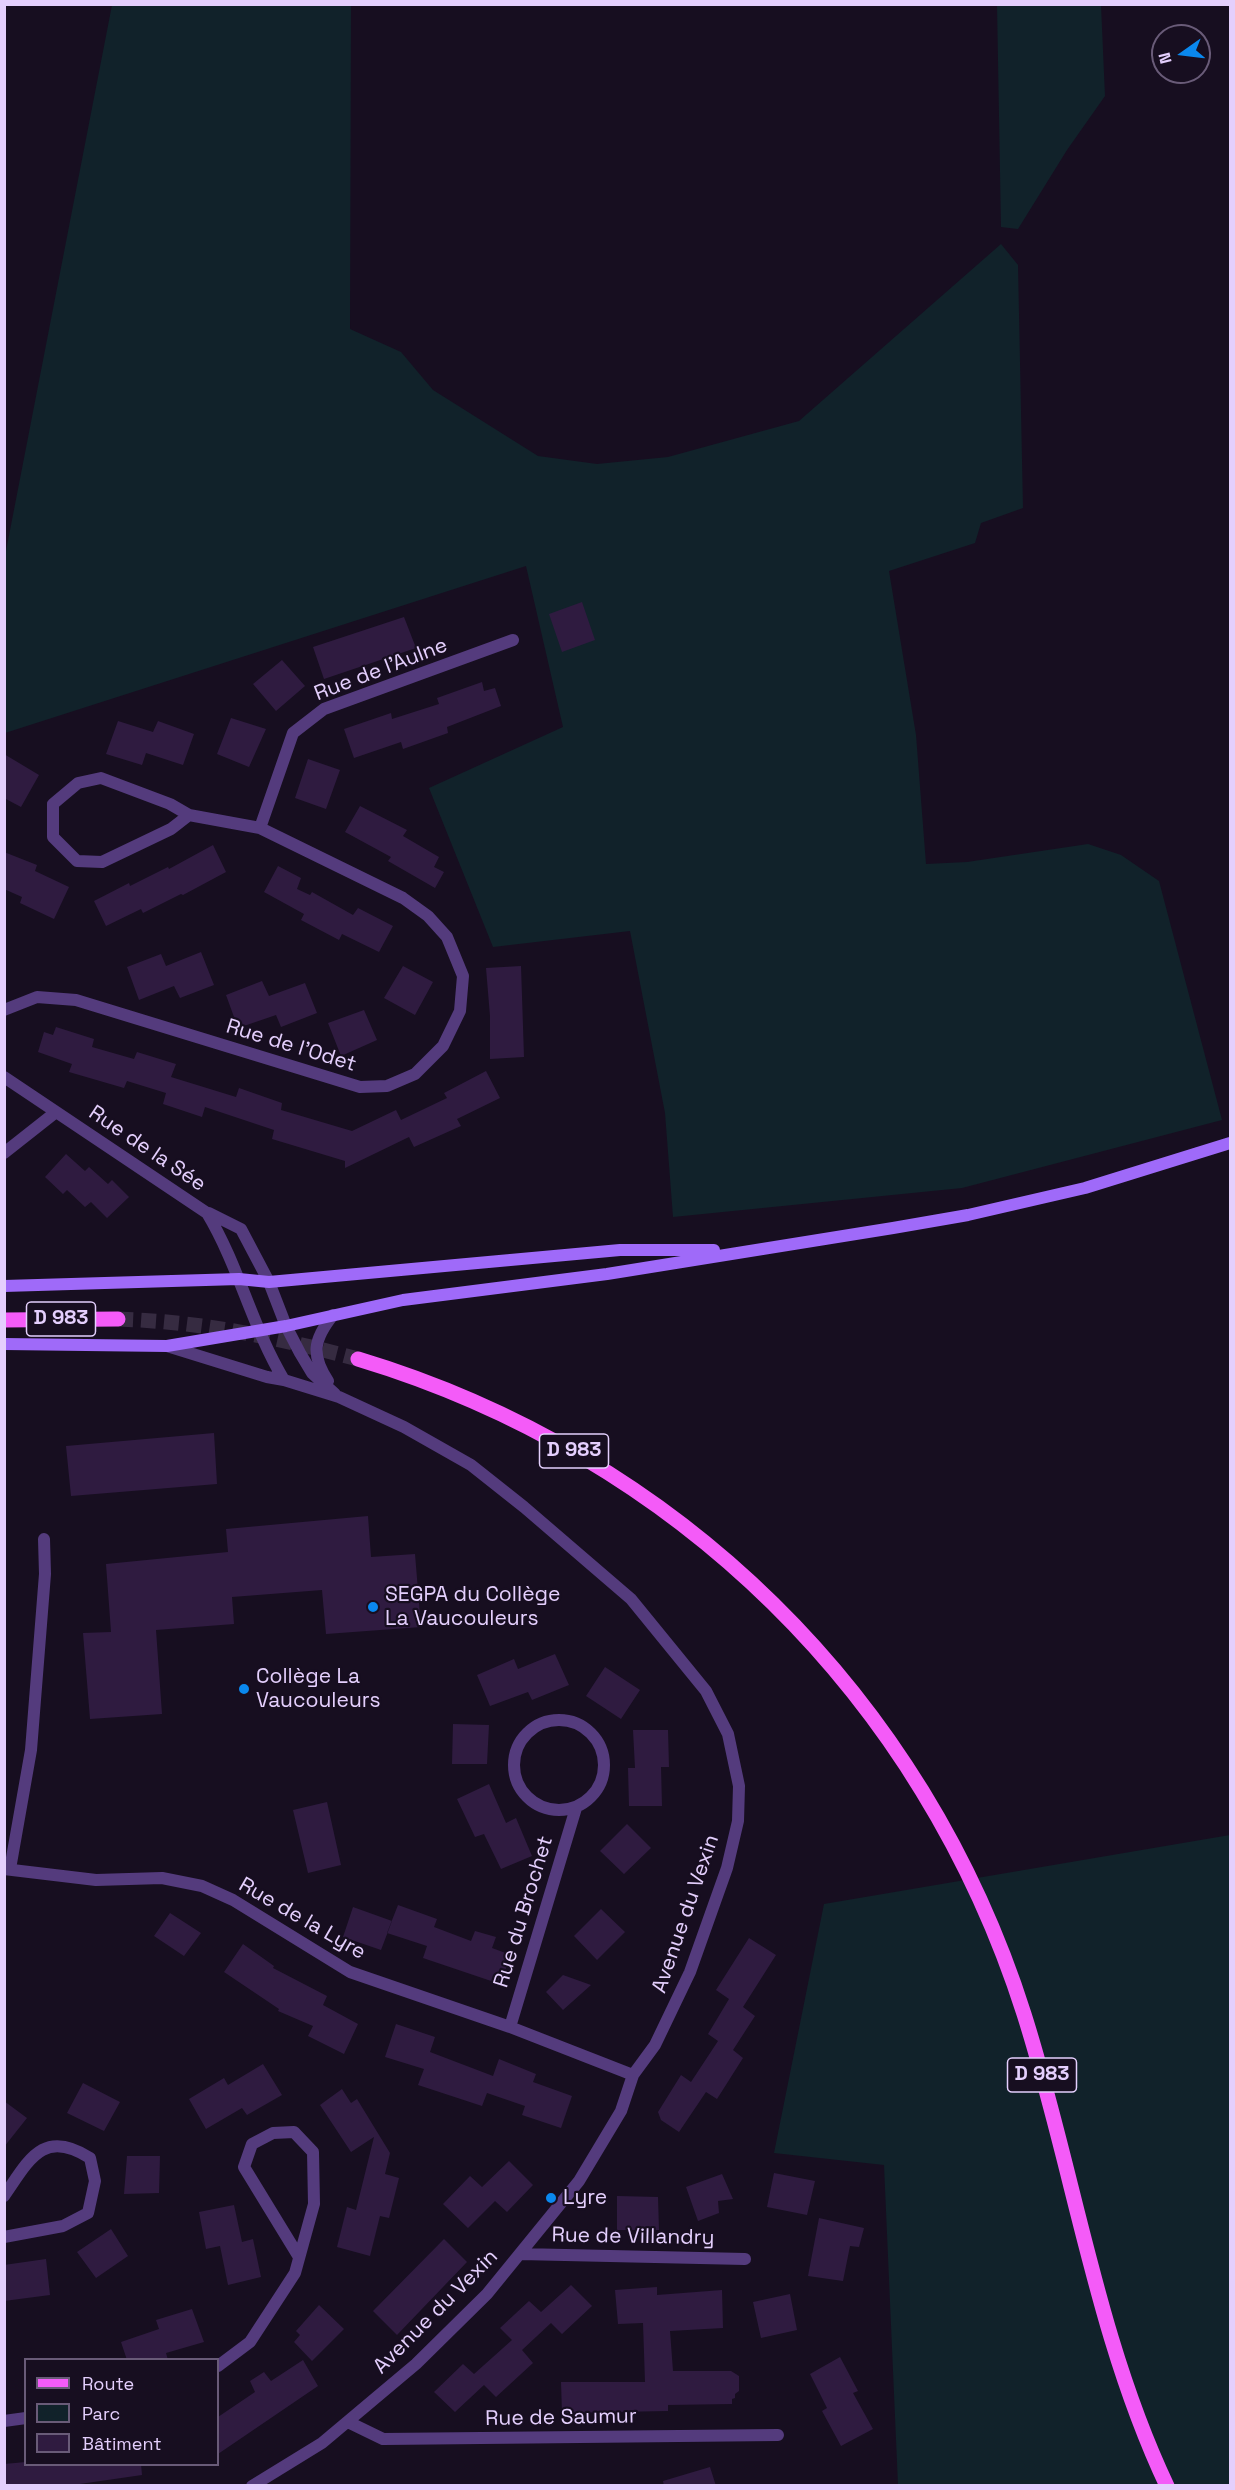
<!DOCTYPE html>
<meta charset="utf-8">
<style>
body{margin:0}
#map{position:relative;width:1235px;height:2490px;overflow:hidden;background:#170e20;font-family:"Space Grotesk",sans-serif}
canvas{display:block}
.frame{position:absolute;inset:0;border:6px solid #e4cffd;pointer-events:none}
.legend{position:absolute;left:24px;top:2358px;width:195px;height:108px;box-sizing:border-box;background:#170e20;border:2px solid #695b78;margin:0;padding:8px 10px;list-style:none;font-size:18px;color:#e4cffd}
.legend li{display:flex;align-items:center;gap:12px;height:30px}
.legend b{width:30px;border:2px solid #695b78}
.north{position:absolute;left:1151px;top:24px;width:60px;height:60px;box-sizing:border-box;background:#170e20;border:2px solid #695b78;border-radius:50%;rotate:256deg;font-size:16px;font-weight:700;line-height:24px;text-align:center;color:#e4cffd}
.north::after{content:'';display:block;margin:auto;width:21px;height:27px;background:#0a88ee;clip-path:polygon(50% 0,100% 100%,50% 72%,0 100%)}
</style>
<div id="map">
<canvas width="1235" height="2490"></canvas>
<div class="frame"></div>
<ul class="legend">
<li><b style="height:8px;background:#f45bf8"></b>Route</li>
<li><b style="height:16px;background:#11222a"></b>Parc</li>
<li><b style="height:16px;background:#2f1b40"></b>Bâtiment</li>
</ul>
<div class="north">N</div>
</div>
<script>
const c = document.querySelector('canvas').getContext('2d');
c.lineJoin = 'round';
function paint(path, color) {
  c.fillStyle = color;
  c.fill(path, 'evenodd');
}
function strokePath(path, color, width, dash) {
  c.strokeStyle = color;
  c.lineWidth = width;
  c.lineCap = dash ? 'butt' : 'round';
  c.setLineDash(dash || []);
  c.stroke(path);
}
function write(font, color, halo, rows, align = 'center') {
  c.font = font + ' "Space Grotesk",sans-serif';
  c.lineWidth = 4.5;
  c.setLineDash([]);
  c.textBaseline = 'middle';
  c.strokeStyle = halo;
  c.fillStyle = color;
  for (const [text, x, y, turn = 0] of rows) {
    c.save();
    c.translate(x, y);
    c.rotate((+turn || 0) * Math.PI / 180);
    c.textAlign = isNaN(turn) ? turn : align;
    if (halo) c.strokeText(text, 0, 0);
    c.fillText(text, 0, 0);
    c.restore();
  }
}
const green = new Path2D(`
 M112 5H351L350 329 401 352 433 390 538 456 597 464 668 457 799 421 1001 244 1018 265 1023 508 981 523 975 543 889 571 916 735 926 864 967 862 1088 844 1121 855 1159 881 1222 1120 962 1188 673 1217 665 1113 630 931 493 947 429 788 563 727 526 566 5 733V556Z
 M997 5H1101L1105 96 1067 150 1018 229 1001 227Z
 M1230 1835V2485H898L884 2165 774 2153 824 1904Z`);
const building = new Path2D(`
 M582 602 595 640 562 652 549 614Z
 M404 617 416 648 324 679 313 647Z
 M282 660 305 686 276 711 253 684Z
 M482 682 484 691 495 688 501 706 447 727 448 733 403 749 401 742 354 758 344 729 391 713 392 719 439 704 437 698Z
 M231 718 266 729 249 767 217 754Z
 M118 721 153 732 158 721 194 734 183 765 146 753 142 765 106 754Z
 M4 754 39 775 21 807 4 798Z
 M308 759 340 770 326 809 295 798Z
 M360 806 407 830 403 836 439 857 434 867 444 872 435 888 388 861 391 857 345 832Z
 M213 845 226 872 183 895 181 894 143 913 141 909 106 926 94 901 129 883 130 886 168 867 169 869Z
 M4 852 37 865 35 871 69 887 54 919 20 903 22 897 4 889Z
 M278 866 301 878 297 889 310 895 312 892 353 915 358 908 393 926 379 952 342 934 339 940 301 920 304 914 264 892Z
 M201 952 214 985 180 998 174 986 139 1000 127 967 161 954 166 966Z
 M403 966 433 982 415 1015 384 998Z
 M521 966 524 1057 490 1059V1016L486 968Z
 M262 981 269 996 305 983 317 1013 281 1027 276 1015 238 1028 226 995Z
 M364 1010 377 1040 341 1056 328 1023Z
 M56 1027 94 1039 92 1047 134 1059 137 1052 176 1064 171 1077 236 1097 239 1088 282 1103 281 1110 352 1131 396 1110 401 1120 447 1098 444 1093 486 1071 500 1098 457 1119 461 1126 414 1147 409 1137 345 1168V1161L272 1139 274 1130 205 1107 202 1117 163 1104 166 1093 127 1081 124 1088 69 1072 72 1064 38 1052 44 1032 53 1035Z
 M66 1154 85 1171 89 1167 108 1184 112 1180 129 1197 107 1218 91 1202 85 1207 67 1190 63 1194 45 1177Z
 M214 1433 217 1484 71 1496 66 1446Z
 M368 1516 371 1557 415 1554 421 1627 326 1634 322 1590 232 1597 234 1624 156 1630 162 1714 90 1719 83 1633 111 1632 106 1564 228 1552 226 1529Z
 M555 1654 569 1685 532 1700 528 1692 490 1706 477 1675 514 1659 518 1669Z
 M605 1667 640 1690 621 1719 586 1696Z
 M453 1724 489 1725 487 1764H452Z
 M633 1730H668L669 1767H661L662 1806H629L628 1768H635Z
 M489 1784 506 1823 516 1818 532 1856 501 1869 484 1834 475 1837 457 1799Z
 M327 1802 341 1865 308 1873 293 1810Z
 M627 1824 651 1848 624 1874 600 1851Z
 M398 1905 437 1919 434 1927 471 1941 475 1931 496 1937 492 1948 511 1955 500 1984 423 1958 427 1946 387 1933Z
 M353 1907 392 1921 381 1950 343 1937Z
 M601 1909 625 1932 597 1960 574 1936Z
 M170 1913 201 1933 184 1956 154 1936Z
 M749 1938 776 1955 743 2007 755 2016 733 2050 743 2058 717 2099 706 2092 679 2132 661 2120 658 2112 681 2075 691 2082 718 2041 708 2034 729 1999 716 1990Z
 M243 1944 274 1966 273 1968 327 1996 323 2005 358 2024 344 2054 308 2036 313 2026 278 2011 279 2009 224 1972Z
 M563 1975 591 1985 563 2010 546 1992Z
 M396 2024 435 2037 430 2052 493 2076 499 2059 536 2074 533 2082 572 2096 561 2128 522 2115 525 2106 487 2093 482 2106 418 2085 424 2069 385 2057Z
 M263 2064 282 2095 247 2115 242 2108 206 2129 189 2099 224 2078 228 2085Z
 M83 2083 120 2102 104 2131 67 2113Z
 M342 2089 351 2103 357 2099 390 2153 385 2174 399 2178 389 2218 380 2216 370 2256 337 2247 347 2207 356 2210 374 2137 351 2152 320 2105Z
 M4 2101 27 2118 4 2147Z
 M127 2156H160L159 2193 124 2194Z
 M509 2161 533 2185 507 2212 495 2201 468 2228 443 2204 470 2176 482 2187Z
 M774 2173 815 2181 807 2215 767 2207Z
 M722 2174 733 2199 718 2201 719 2213 698 2221 686 2187Z
 M617 2196 658 2197 659 2230H617Z
 M234 2205 242 2242 253 2239 261 2277 228 2285 220 2246 206 2249 199 2212Z
 M819 2218 864 2228 859 2247 850 2246 843 2281 808 2276Z
 M111 2229 128 2256 96 2278 77 2252Z
 M444 2239 467 2262 397 2335 373 2311Z
 M46 2259 50 2295 4 2301V2265Z
 M571 2285 592 2306 562 2334 551 2323 522 2350 533 2363 496 2397 484 2385 455 2412 434 2392 463 2364 474 2374 512 2340 500 2328 529 2301 541 2312Z
 M657 2287V2295L722 2290 723 2328 670 2331 673 2371H731L739 2376V2391L735 2394V2398L732 2399V2404L668 2405V2411L562 2413 561 2382H645L643 2323 618 2324 615 2290Z
 M790 2294 797 2330 761 2338 753 2302Z
 M319 2305 344 2329 312 2361 294 2342 300 2335 296 2331Z
 M192 2309 204 2342 166 2353 168 2360H127L121 2342 159 2329 156 2320Z
 M840 2357 858 2391 853 2393 873 2429 841 2446 822 2411 827 2408 810 2374Z
 M303 2360 318 2386 218 2454V2417L255 2392 250 2381 264 2372 271 2381Z
 M26 2462V2464H141L142 2475 66 2486H4V2464Z
 M710 2467 716 2486H664L663 2481Z`);
const primaryTunnel = new Path2D(`
 M118 1319C204 1322 275 1337 358 1359`);
const minor = new Path2D(`
 M260 828 293 733 324 709 513 640
 M4 1010 37 997 76 1000 360 1087 387 1086 415 1074 443 1046 460 1011 463 976 447 937 428 916 403 898 260 828 189 815 170 804 101 778 78 783 53 804V837L77 861 102 862 171 829 189 815
 M4 1077 207 1213C239 1266 252 1327 284 1380L339 1397 404 1427 471 1465 524 1507 631 1599 706 1691 728 1734 739 1786 738 1821 727 1868 690 1972 655 2045 633 2075 621 2111 579 2181 487 2294 416 2364 322 2443 252 2486
 M4 1153 56 1112
 M209 1213 241 1229 269 1282 286 1326 300 1353 312 1373 335 1394
 M167 1346 267 1377 284 1380
 M328 1381C311 1355 313 1340 333 1315
 M514 1765a45 45 0 1 1 90 0a45 45 0 1 1-90 0Z
 M4 1869 96 1880 162 1878 202 1886 233 1900 350 1972 510 2027 633 2075
 M10 1869 31 1750 45 1574 44 1539
 M510 2027 576 1808
 M4 2196C29 2160 43 2128 90 2158L95 2181 88 2213 63 2226 4 2237
 M520 2254 745 2259
 M218 2366 250 2342 295 2273 314 2204 313 2152 294 2132 273 2133 252 2144 244 2167 299 2257
 M4 2421 26 2418
 M348 2422 383 2439 778 2435`);
const secondary = new Path2D(`
 M4 1286 239 1279 269 1282 620 1250H714
 M4 1344 167 1346 286 1326 403 1300 607 1274 893 1228 968 1215 1085 1188 1230 1143`);
const primary = new Path2D(`
 M4 1320 118 1319
 M358 1359C677 1455 923 1696 1024 2014 1074 2171 1096 2336 1167 2486`);
const markers = [
 [373,1607,6,"#0a88ee"],
 [244,1689,6,"#0a88ee"],
 [551,2198,6,"#0a88ee"]
];
const shields = [
 [61,1319,69],
 [574,1451,69],
 [1042,2075,69]
];
const shieldNames = [
 ["D 983",61,1319],
 ["D 983",574,1451],
 ["D 983",1042,2075]
];
const streetNames = [
 ["Rue de l'Aulne",381,670,-21],
 ["Rue de l'Odet",291,1046,17],
 ["Rue de la Sée",147,1149,34],
 ["Rue du Brochet",524,1912,-73],
 ["Avenue du Vexin",686,1914,-71],
 ["Rue de la Lyre",302,1919,30],
 ["Rue de Villandry",633,2237,1],
 ["Avenue du Vexin",436,2312,-45],
 ["Rue de Saumur",561,2418,-1]
];
const poiNames = [
 ["SEGPA du Collège",385,1595],
 ["La Vaucouleurs",385,1619],
 ["Collège La",256,1677],
 ["Vaucouleurs",256,1701],
 ["Lyre",563,2198]
];
paint(green, '#11222a');
paint(building, '#2f1b40');
strokePath(primaryTunnel, '#362b41', 15, [15, 8]);
strokePath(minor, '#543b7d', 12);
strokePath(secondary, '#9f6af9', 12);
strokePath(primary, '#f45bf8', 15);
for (const [x, y, r, color] of markers) {
  const dot = new Path2D();
  dot.arc(x, y, r, 0, 2 * Math.PI);
  c.fillStyle = color;
  c.fill(dot);
  strokePath(dot, '#170e20', 2);
}
for (const [x, y, w] of shields) {
  const box = new Path2D();
  box.roundRect(x - w / 2, y - 17, w, 34, 4.5);
  c.fillStyle = '#170e20';
  c.fill(box);
  strokePath(box, '#e4cffd', 1.5);
}
write('bold 20px', '#e4cffd', null, shieldNames);
write('21px', '#e4cffd', '#170e20', streetNames);
write('21px', '#e4cffd', '#170e20', poiNames, 'left');
</script>
